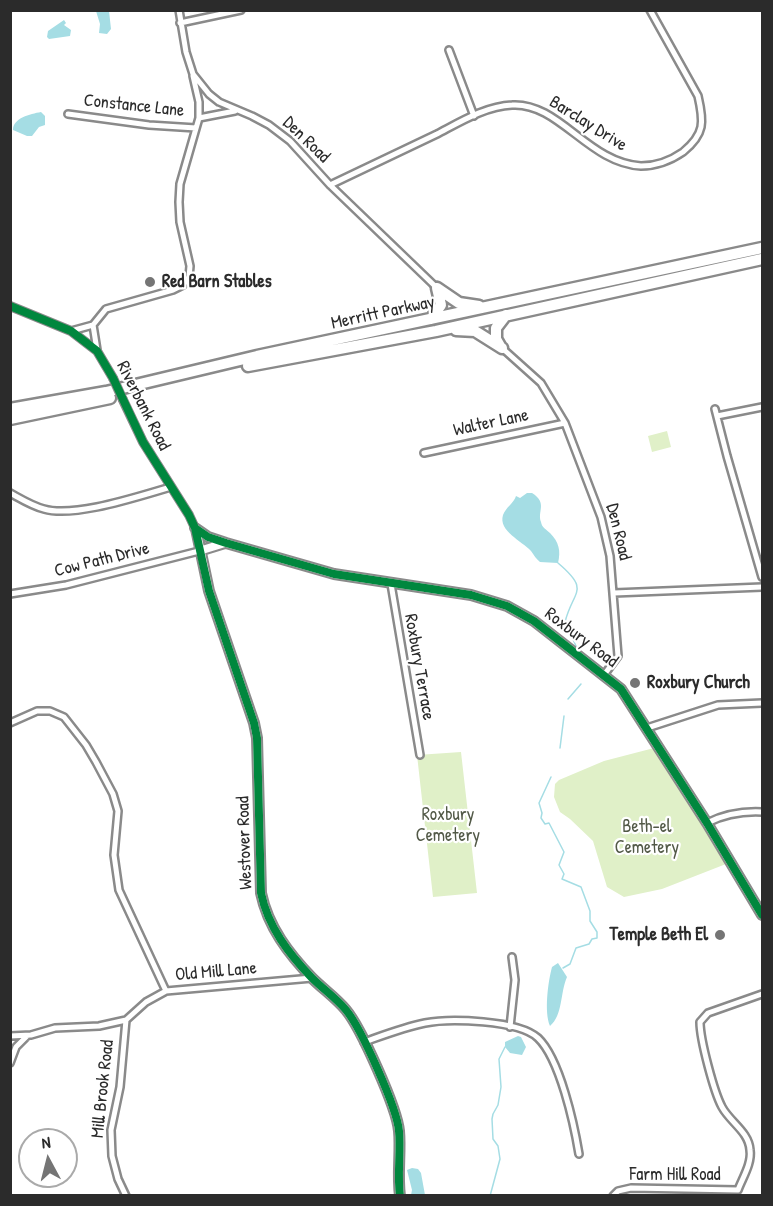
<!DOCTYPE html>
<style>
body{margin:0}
#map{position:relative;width:773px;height:1206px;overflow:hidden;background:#fff;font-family:"Patrick Hand",sans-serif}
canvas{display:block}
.frame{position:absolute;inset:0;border:12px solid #2b2b2b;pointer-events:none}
.north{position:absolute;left:18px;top:1128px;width:60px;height:60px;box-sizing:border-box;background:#fff;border:2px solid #aaa;border-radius:50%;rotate:353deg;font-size:16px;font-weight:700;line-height:24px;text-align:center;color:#2b2b2b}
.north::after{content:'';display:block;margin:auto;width:21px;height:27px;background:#757575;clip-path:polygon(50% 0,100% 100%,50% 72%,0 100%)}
</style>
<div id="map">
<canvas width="773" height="1206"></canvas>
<div class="frame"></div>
<div class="north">N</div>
</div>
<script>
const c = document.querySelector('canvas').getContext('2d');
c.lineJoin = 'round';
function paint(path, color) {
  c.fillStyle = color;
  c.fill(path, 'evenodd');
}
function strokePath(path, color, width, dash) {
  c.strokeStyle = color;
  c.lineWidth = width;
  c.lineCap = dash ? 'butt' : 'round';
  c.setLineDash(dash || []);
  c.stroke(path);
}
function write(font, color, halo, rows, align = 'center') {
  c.font = font + ' "Patrick Hand",sans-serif';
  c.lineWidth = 4.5;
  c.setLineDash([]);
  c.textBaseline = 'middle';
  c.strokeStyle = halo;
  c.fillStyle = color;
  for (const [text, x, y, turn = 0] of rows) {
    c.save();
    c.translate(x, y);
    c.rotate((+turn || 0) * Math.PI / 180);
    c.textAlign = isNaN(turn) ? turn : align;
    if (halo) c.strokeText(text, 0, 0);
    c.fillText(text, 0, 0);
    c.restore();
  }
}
const green = new Path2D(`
 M667 431 671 447 652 452 648 436Z
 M654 748 726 864 662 889 624 897 607 887 593 841 570 819 560 812 554 797 555 784 559 780 604 761Z
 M461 752 477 893 433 897 417 755Z`);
const water = new Path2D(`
 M96 11H109L111 29 107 34 99 33 100 24Z
 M64 20 66 23 64 25 71 30 70 36 49 39 47 37 48 31Z
 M41 112 45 116V125L39 127 32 136H27L13 130C13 118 30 114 41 112Z
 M527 493H532C548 503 537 511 541 522 542 528 546 529 550 533 559 542 561 551 558 563L540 562C536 559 534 555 531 551 522 541 498 531 503 515 506 507 514 503 516 496L520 498Z
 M558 963 567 977C560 993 563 1015 550 1026 544 1012 548 982 552 967Z
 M518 1036 521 1037 526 1047 522 1055 510 1053 505 1047V1042Z
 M412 1168 418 1169 421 1173 425 1195H411L412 1190 407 1170Z`);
const stream = new Path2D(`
 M558 563C591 591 573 590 565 622L576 646
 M568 699 581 684
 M560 748 564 716
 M551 777 539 803 542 813 541 818 545 824 549 823 564 852 559 865 564 874 562 879 581 887 590 911V921L597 932V938L592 939 589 944 576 948 570 964 563 968
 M490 1196 500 1159 498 1146 493 1139 492 1119 493 1114 498 1105 501 1087 499 1059 505 1047`);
const street = new Path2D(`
 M179 10 186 52 193 74 209 94 219 102 252 116 269 125 290 141 330 185 437 288
 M180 23 241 10
 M449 50 474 116
 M68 114 149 125 196 128
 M199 118 235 111
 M330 185C365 168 401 151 437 134 460 122 486 106 512 105 559 102 588 163 641 166 657 166 670 161 683 152 705 134 704 122 698 96L650 10
 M10 306 71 331 97 351 113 378
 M93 325 97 350
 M71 331 93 325 106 309 173 290 183 285 189 277 190 266 180 222 179 202 180 184 199 118V102L193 76
 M502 348 541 383 565 423 601 517 610 556 618 656 604 675
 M123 400 143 442 189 515 195 528
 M715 409 727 456 762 577
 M717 416 762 407
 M424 453 565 423
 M10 493C21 499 32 506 44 509 75 518 139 496 171 487
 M391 584 420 755
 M614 593 762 587
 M10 594 66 585 199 551
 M10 723 37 711H50L64 717 86 745 96 762 113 794 118 811 114 855 119 890 166 991
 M647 728 718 705 762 703
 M707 823C725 814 742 811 762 812
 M510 1027 515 980 512 957
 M10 1036 31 1035 55 1028 99 1026 126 1020 146 1002 166 991 312 978
 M364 1042C384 1035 405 1027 425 1023 449 1018 519 1020 538 1038 560 1059 574 1124 579 1154
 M10 1063 16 1047 27 1036
 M738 1190C743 1177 752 1163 750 1150 749 1132 730 1122 722 1107 714 1092 700 1040 700 1022L708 1013 762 994
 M126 1196 118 1179 112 1156 111 1130 120 1087 126 1020
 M613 1196 618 1191 631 1188 738 1190`);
const secondary = new Path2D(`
 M195 528 208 537 226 543 334 574 471 595 507 606 534 621 621 689 707 823 762 915
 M196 529 209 591 254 723 257 738 261 893C268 927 289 954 312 978 323 989 336 998 346 1010 361 1028 397 1108 399 1131 401 1152 397 1174 400 1196
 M199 551 225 543`);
const highway = new Path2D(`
 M437 288 459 303 479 306
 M431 319 441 305 437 288
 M456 330 475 331 502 348
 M500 346 496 339V328L506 315
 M248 366 436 331 762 259
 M10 409 106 392 257 356 762 248
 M10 419 110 398`);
const streetBridge = new Path2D(`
 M113 378 123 400`);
const cycleway = new Path2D(`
 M10 306 71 331 97 351 113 378 143 442 189 515 195 528 209 591 254 723 257 738 261 893C268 927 289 954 312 978 323 989 336 998 346 1010 361 1028 397 1108 399 1131 401 1152 397 1174 400 1196
 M195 528 208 537 226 543 334 574 471 595 507 606 534 621 621 689 707 823 762 915`);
const markers = [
 [150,282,6,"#757575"],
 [635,683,6,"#757575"],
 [720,935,6,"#757575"]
];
const streetNames = [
 ["Constance Lane",134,106,6],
 ["Barclay Drive",588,124,32],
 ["Den Road",306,140,44],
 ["Merritt Parkway",383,313,-12],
 ["Riverbank Road",143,406,63],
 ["Walter Lane",491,423,-12],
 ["Den Road",618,532,76],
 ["Cow Path Drive",102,560,-14],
 ["Roxbury Road",581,638,37],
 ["Roxbury Terrace",419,667,80],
 ["Westover Road",245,843,-92],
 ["Old Mill Lane",216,972,-5],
 ["Mill Brook Road",103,1089,-84],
 ["Farm Hill Road",675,1175]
];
const poiNames = [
 ["Red Barn Stables",162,282],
 ["Roxbury Church",647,683],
 ["Temple Beth El",708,935,"right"]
];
const parkNames = [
 ["Roxbury",448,815],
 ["Cemetery",448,836],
 ["Beth-el",647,827],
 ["Cemetery",647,848]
];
paint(green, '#e0f0c8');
paint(water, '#a5dde4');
strokePath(stream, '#a5dde4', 1.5);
strokePath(street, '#8a8a8a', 10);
strokePath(secondary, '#8a8a8a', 12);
strokePath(highway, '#8a8a8a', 15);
strokePath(street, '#fff', 5);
strokePath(secondary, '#fff', 8);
strokePath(highway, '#fff', 10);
strokePath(streetBridge, '#8a8a8a', 10, []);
strokePath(streetBridge, '#fff', 5);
strokePath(cycleway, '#00873e', 8);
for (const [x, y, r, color] of markers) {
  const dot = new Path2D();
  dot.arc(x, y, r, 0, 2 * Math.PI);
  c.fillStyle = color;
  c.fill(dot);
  strokePath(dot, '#fff', 2);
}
write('18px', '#2b2b2b', '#fff', streetNames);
write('bold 18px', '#2b2b2b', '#fff', poiNames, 'left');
write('18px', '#525947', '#fff', parkNames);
</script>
